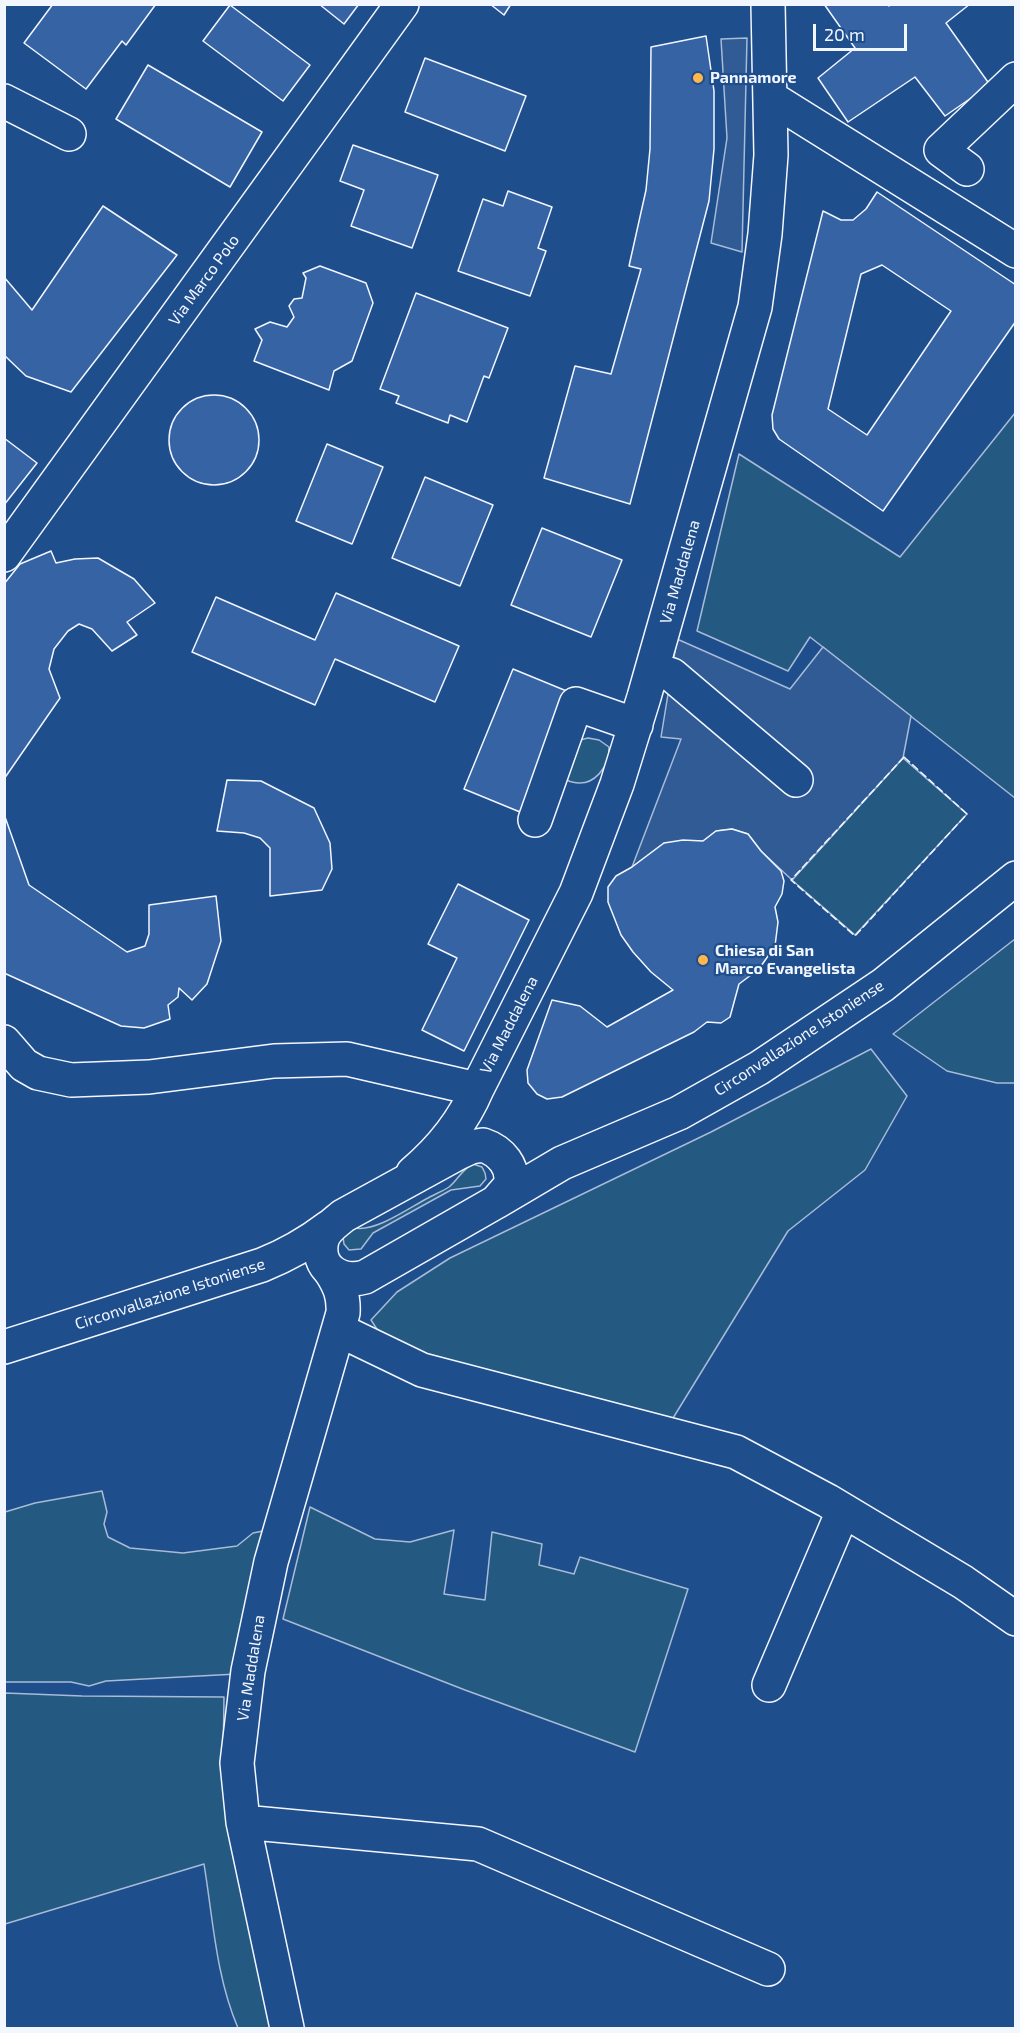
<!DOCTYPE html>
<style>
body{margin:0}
#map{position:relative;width:1020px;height:2033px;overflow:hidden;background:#1f4e8c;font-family:"Exo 2",sans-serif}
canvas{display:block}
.frame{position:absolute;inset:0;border:6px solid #f2f6ff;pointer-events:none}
.scale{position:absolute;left:813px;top:24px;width:94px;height:27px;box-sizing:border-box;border:3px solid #f2f6ff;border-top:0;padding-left:8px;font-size:18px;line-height:21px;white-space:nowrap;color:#f2f6ff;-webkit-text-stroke:4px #1f4e8c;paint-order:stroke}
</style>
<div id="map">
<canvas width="1020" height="2033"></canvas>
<div class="frame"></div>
<div class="scale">20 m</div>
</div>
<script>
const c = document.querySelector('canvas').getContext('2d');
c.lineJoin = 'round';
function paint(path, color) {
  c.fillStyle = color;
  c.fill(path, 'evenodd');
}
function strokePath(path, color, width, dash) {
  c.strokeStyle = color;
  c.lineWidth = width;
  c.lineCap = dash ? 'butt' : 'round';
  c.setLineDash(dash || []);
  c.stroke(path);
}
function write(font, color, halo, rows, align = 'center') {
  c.font = font + ' "Exo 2",sans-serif';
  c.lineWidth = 4.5;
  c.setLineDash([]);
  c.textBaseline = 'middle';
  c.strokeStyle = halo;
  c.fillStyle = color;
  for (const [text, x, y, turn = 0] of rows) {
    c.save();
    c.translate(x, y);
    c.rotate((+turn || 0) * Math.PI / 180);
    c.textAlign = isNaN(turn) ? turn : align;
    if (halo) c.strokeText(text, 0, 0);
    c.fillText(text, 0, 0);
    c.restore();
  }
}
const green = new Path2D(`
 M1015 413V798L810 637 788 671 697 631 739 454 900 557Z
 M588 738 599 740 609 747C610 766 594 788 572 782 567 781 562 777 558 775L580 740Z
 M903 758 967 814 855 935 792 880Z
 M1015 939V1083H997L947 1071 893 1034Z
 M871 1049 907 1096 865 1170 788 1231 670 1423 538 1389 384 1340 371 1320 397 1292 450 1258 711 1132Z
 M473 1164 482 1167 485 1173 486 1179 480 1186 451 1190 373 1233 361 1249 349 1250 344 1244 343 1237 355 1228C376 1232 409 1208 428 1198 435 1194 443 1191 449 1187 458 1180 462 1169 473 1164Z
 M102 1491 107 1512 104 1524 108 1537 130 1548 183 1553 237 1546 253 1533 268 1530 237 1674 106 1681 89 1686 71 1682H5V1512L35 1503Z
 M310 1507 375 1539 410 1542 454 1530 444 1594 485 1600 492 1532 542 1544 539 1565 574 1574 580 1557 688 1589 635 1752 465 1690 283 1619Z
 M5 1693 82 1696 224 1697 223 1767 277 2028H238C216 1977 213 1919 204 1864L5 1924Z`);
const parking = new Path2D(`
 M747 38 742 252 711 243 727 138 721 39Z
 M677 639 790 689 823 647 911 716 903 758 792 880 761 851 748 834 732 829 716 831 703 841 664 843 632 867 681 739 661 737Z`);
const building = new Path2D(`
 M53 4H156L126 45 122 41 86 89 24 43Z
 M319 4H359L344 24Z
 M490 4H511L504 15Z
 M824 4H887L889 6 892 4H970L946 23 990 85 945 116 915 77 848 122 818 78 855 48Z
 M230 5 310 65 283 101 203 41Z
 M706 36 714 91V149L709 201 630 504 544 478 575 366 611 374 641 269 629 266 646 190 650 149 651 47Z
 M425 58 526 96 505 151 405 112Z
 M148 65 262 132 230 187 116 119Z
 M353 145 438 175 412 248 351 226 364 190 340 181Z
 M508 191 552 207 538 248 546 251 530 296 458 271 483 199 503 206Z
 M877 192 1016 285V321L883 511 779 439 773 429 772 415 823 211 841 220H853L866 209ZM882 265 951 311 867 435 828 409 861 274Z
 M103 206 177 255 71 392 26 376 4 355V277L32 310Z
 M320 266 366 283 373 303 352 361 334 371 329 390 254 361 262 340 255 329 270 322 287 327 294 317 289 306 294 299 302 298 306 278 303 273Z
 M416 293 508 328 489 378 484 376 467 422 450 415 448 423 396 403 399 396 380 389Z
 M169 440a45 45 0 1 1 90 0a45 45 0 1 1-90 0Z
 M4 438 37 463 4 505Z
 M327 444 383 467 352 544 296 521Z
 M425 477 493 505 460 586 392 558Z
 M542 528 622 560 591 637 511 605Z
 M51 551 56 563 75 559 98 558 134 579 155 603 127 622 137 635 112 651 92 629 79 624 68 631 54 649 49 669 60 698 4 779V584L20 564Z
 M336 593 459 646 435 702 335 659 315 705 192 652 216 597 315 640Z
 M513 669 569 692 520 812 464 789Z
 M227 780 261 781 314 808 330 843 332 869 322 890 270 896V848L260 838 244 833 217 831Z
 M4 814 29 885 127 952 145 946 149 934V905L216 896 221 941 207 984 192 1000 179 988 178 997 168 1005 170 1019 144 1028 121 1026 4 973Z
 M732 829 748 834 761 851 781 871 784 881 782 894 775 907 778 922 775 946 759 969 739 984 730 1017 721 1023 707 1022 694 1032 562 1097 547 1099 537 1094 528 1083 527 1070 552 1000 580 1006 607 1027 673 990 651 972 633 952 621 935 608 902V887L616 876 632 867 664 843 683 840 703 841 716 831Z
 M458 884 529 920 464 1051 422 1030 457 958 428 944Z`);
const minor = new Path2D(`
 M771 98 1016 251
 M4 101 69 134
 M967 169 941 150 1016 79
 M4 555 402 4
 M652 669 672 675 796 780
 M535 820 576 704 636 725
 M4 1042 24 1065 38 1073 71 1080 149 1077 274 1061 347 1059 477 1089
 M413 1173C440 1150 463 1122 477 1089L576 893 617 784 644 697 755 307 765 234 771 155 768 4
 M339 1330 422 1370 736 1452 828 1501 963 1582 1016 1619
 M769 1685 843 1511
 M243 1822 478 1844 768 1969
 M287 2028 243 1822 237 1763 248 1671 271 1562 343 1313C344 1297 340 1286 331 1272`);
const major = new Path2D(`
 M483 1145C501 1151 515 1167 510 1186L496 1202 365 1277C340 1284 315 1268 322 1240 325 1229 335 1223 343 1216L458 1153 471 1147Z
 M496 1202 562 1163 679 1113 759 1068 883 985 1016 878
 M4 1347 262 1265C287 1255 308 1243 329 1227`);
const fence = new Path2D(`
 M904 757 967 814 855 936 791 880Z`);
const markers = [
 [698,78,6,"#ffb74d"],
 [703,960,6,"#ffb74d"]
];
const poiNames = [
 ["Pannamore",710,78],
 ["Chiesa di San",715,951],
 ["Marco Evangelista",715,969]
];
const streetNames = [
 ["Via Marco Polo",204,280,-54],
 ["Via Maddalena",680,572,-74],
 ["Via Maddalena",509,1025,-63],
 ["Circonvallazione Istoniense",799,1038,-33],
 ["Circonvallazione Istoniense",170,1294,-18],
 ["Via Maddalena",251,1668,-81]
];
paint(green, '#245a82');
strokePath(green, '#a8bbd7', 1.5);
paint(parking, '#305b95');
strokePath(parking, '#a8bbd7', 1.5);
paint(building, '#3563a3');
strokePath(building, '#f2f6ff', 1.5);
strokePath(minor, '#f2f6ff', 36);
strokePath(major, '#f2f6ff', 36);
strokePath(minor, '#1f4e8c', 33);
strokePath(major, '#1f4e8c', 33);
strokePath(fence, '#f2f6ff', 1.5, [8, 3]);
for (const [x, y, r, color] of markers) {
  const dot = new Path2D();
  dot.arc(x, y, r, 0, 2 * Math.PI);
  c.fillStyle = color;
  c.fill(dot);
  strokePath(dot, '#1f4e8c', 2);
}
write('bold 16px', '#f2f6ff', '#1f4e8c', poiNames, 'left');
write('16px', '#f2f6ff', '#1f4e8c', streetNames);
</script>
